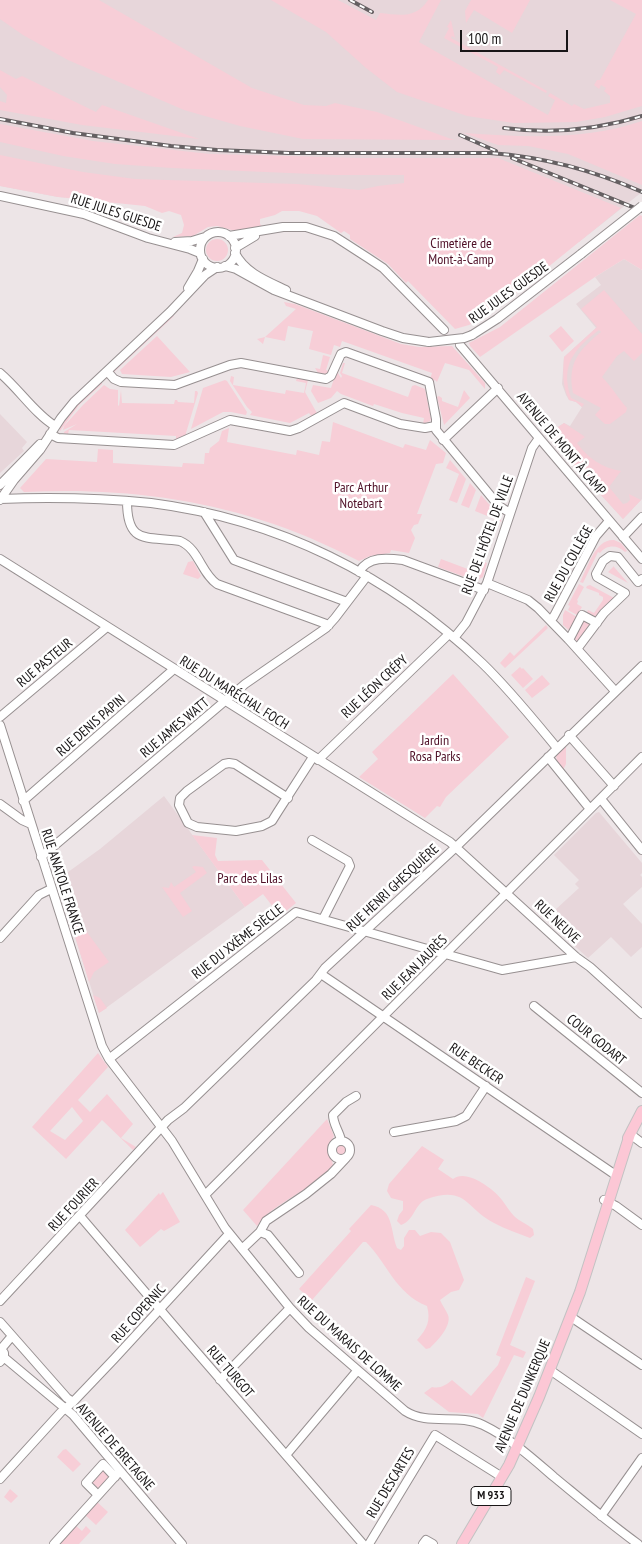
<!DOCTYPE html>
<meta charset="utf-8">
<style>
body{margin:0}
#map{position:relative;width:642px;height:1544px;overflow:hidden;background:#ede5e7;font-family:"PT Sans Narrow",sans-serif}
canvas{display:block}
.scale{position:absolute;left:460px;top:30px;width:108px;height:22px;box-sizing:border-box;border:2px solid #191617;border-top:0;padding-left:6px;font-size:15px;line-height:18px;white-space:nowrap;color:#191617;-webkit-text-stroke:4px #fff;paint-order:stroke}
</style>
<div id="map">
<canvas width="642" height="1544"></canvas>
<div class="scale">100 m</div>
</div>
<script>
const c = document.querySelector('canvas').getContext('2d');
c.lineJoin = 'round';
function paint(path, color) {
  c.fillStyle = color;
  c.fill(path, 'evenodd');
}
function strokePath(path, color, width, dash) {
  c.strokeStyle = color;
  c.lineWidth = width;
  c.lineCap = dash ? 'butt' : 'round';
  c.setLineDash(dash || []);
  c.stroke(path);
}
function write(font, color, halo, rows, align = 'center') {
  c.font = font + ' "PT Sans Narrow",sans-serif';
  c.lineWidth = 5;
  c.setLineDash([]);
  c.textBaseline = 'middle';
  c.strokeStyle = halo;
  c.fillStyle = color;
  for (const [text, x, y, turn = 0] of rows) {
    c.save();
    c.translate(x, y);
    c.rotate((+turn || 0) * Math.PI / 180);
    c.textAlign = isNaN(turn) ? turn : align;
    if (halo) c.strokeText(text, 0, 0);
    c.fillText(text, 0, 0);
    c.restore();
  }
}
const built = new Path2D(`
 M0 0H642V192L579 242 538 221 58 197 0 186Z
 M624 259 642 270V499L623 519 546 435 564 423 570 426 582 407 576 402 569 400 566 395 562 384 564 357 596 328 576 304 601 285 595 277Z
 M0 414 27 442 22 448 24 451 0 473Z
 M164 796 245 907 99 1013 57 880 100 849Z
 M599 812 642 863V873L640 875 642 877V887L623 904 642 924V947L631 957 611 937 588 958 548 922 557 913 555 910 579 888 575 884 579 880 554 855 596 813Z`);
const green = new Path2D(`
 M0 0H99L252 88 304 105 326 106 335 103 377 112 454 140 303 139 240 126 184 110 68 60 23 35 0 19Z
 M271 0H338L376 20 380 13C399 15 416 19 428 0H441L419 42 548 115 555 100 548 96 550 93 572 106 574 104 584 109 610 103V96L604 91 606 88 601 85 599 89 594 85 597 80H600L636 14 610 0H642V106L605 117 576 122 514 123 467 116 397 92 366 68 326 32Z
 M471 0H530L512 33 474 10 466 23 465 11Z
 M451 20 455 38 452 36 451 38 547 91 546 93 504 70 500 75 496 72 498 67 444 38 449 28 447 27Z
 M0 70 16 79 22 76 96 112 102 105 199 139 82 125 0 110V101L6 103 7 95 0 87Z
 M642 121V185L568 154 528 146 498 145 464 133C525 137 583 141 642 121Z
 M0 124 93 141 210 154 361 158H498L621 208 495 310 469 325 455 329 408 281 406 283 388 264 350 239V235L344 231 341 233 317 216 299 211H282L275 215 260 219V224L263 227 239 232 217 226 208 227 193 236 173 237 182 233 184 225 181 215 169 211 162 213 145 206 58 197 0 186V155L83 172 135 179 297 184 359 190 378 186 404 183V175H336L172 168 115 164 63 156 0 142Z
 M640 215 642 216V270L624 259 595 277 480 357 470 346 469 343 500 327Z
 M206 250a11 11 0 1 1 22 0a11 11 0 1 1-22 0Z
 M604 290 642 334V353L634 361 624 351 617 356 602 377C612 387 618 398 627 408L626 412 610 424H605L595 415 601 408 573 393C567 363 579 350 601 332L599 330C574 349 560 365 571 398L584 404 582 407 576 402 569 400C562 385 563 373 564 357L597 327 581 309Z
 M284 302 295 304 401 344 419 347 452 346 485 383V389L469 370 445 363 437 382 435 380 432 382 430 379 432 373 342 341 340 347 334 345 331 355 309 349 313 331 288 326 285 341 265 337 263 344 257 339 265 337 296 309 286 306Z
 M171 315 174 316 114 372V369Z
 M561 326 574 341 562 352 549 336Z
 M157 336 190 372 171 377 122 374 120 370Z
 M323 355 330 357 326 370 331 372 325 376 318 373 315 368 320 369Z
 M339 363 340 364 338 373 341 378 342 376 340 373 343 363H345L342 373 408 397 412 386 415 385 425 389 431 419 430 421 423 424 424 418 402 413 374 404 373 406 341 394 337 391 331 398 318 403 311 391 313 385 331 388Z
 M231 376 234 377 233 385 285 394 286 390 304 393 306 383 296 381 297 378 308 380 305 392 318 415 313 418 309 413 290 423 250 415 252 412 247 407 230 381Z
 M102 380V384L79 405 60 431C58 418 92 389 102 380Z
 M225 380 227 381 247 412 246 415 231 412H223L191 429 203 388Z
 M104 385 110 389 118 390V405L119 406 121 390 122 403 174 404 175 400H177L178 402 194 403 195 391H197L198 393 186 433 187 437 176 442V436L69 430 68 434 64 433V432L77 424 63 430 64 426 83 405Z
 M464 390 470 398 444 425 437 397 439 396 442 398V401L458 407Z
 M333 422 403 448 405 444 426 450 430 440 446 453 443 463 436 464 417 514H422L418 524 414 525 411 530 415 538 409 553 391 550 390 553 370 556 359 561C327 545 295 530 261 520 184 495 104 488 24 492L20 488 46 459 97 462 98 449 113 450V463L182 467 183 463 204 464 205 453H209L210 448 219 441 222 431 229 428 227 442 296 455 297 450 319 455 322 441 330 442Z
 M564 423 581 434 585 437 577 443C588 458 602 468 621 471L609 487 623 504 627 503 630 500 629 494 641 500 623 519 546 435Z
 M450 460 466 479 457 503 449 500 459 474 446 468Z
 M470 483 476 490 469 508 461 505Z
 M481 495 495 511 502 522 475 511Z
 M614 540 621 543 642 570 627 551 625 552C618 545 607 544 600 553L598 552 583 583 580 582C588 567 595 539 614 540Z
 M441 559 473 571 477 559 487 563 483 577 476 581 438 567Z
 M193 561 201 576 198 579 183 574 188 562Z
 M614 566V567L628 583 608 572Z
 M579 584 584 587 577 600 578 601 577 604 582 607 577 615 568 610 570 606 568 605Z
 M590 585 616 599 597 619 586 614 588 610 594 613 603 600V597L599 595V593L586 588 587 586Z
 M565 610 577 617 570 631 563 625V615Z
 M582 618 592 622 578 642 573 637Z
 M546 625 548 628 505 668 500 663 510 652 514 656Z
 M520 667 522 669 523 668 533 679 523 688 511 675Z
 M453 674 509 737 446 797 440 807 437 806 425 818 359 777 378 759 372 752Z
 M542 675 550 684 532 698 525 690Z
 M566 746V764L563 770 557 762 556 755 562 747Z
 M192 835 217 838 215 855 218 861 262 860 296 903 280 916 263 894 245 907Z
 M194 866 203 867 207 873 180 893 192 911 183 917 162 887 169 888 171 882 174 887 196 872 192 867Z
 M64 901 109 962 94 972 89 982Z
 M93 995 100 998 107 1008 99 1013Z
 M98 1053 108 1067 78 1100 90 1112 107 1094 133 1124 121 1138 136 1147 133 1150 102 1120 66 1159 32 1127ZM72 1107 83 1121 65 1140 50 1131Z
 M327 1119 334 1136 328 1146 333 1165C314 1190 273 1202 257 1226L243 1210Z
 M335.5 1150a5.5 5.5 0 1 1 11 0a5.5 5.5 0 1 1-11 0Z
 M422 1146 444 1160 438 1169 453 1179C466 1168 494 1189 502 1200 506 1205 509 1211 514 1216 519 1221 527 1224 533 1229L534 1235 530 1238C518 1233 505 1229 494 1223 466 1209 467 1185 427 1199 414 1204 415 1220 401 1225L397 1221 399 1215 403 1210V1201L391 1198 387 1191 389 1184Z
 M163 1192 180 1222 164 1231 161 1229 140 1247 125 1230 159 1193 160 1195Z
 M371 1205C394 1209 390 1230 397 1248L401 1250 404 1246V1238L409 1230H415L420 1236 431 1232 441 1233 450 1242 464 1280 459 1290 451 1292 440 1300C442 1305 446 1310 448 1315 452 1326 437 1341 430 1348L426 1349 417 1340C427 1329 431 1321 427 1306 395 1293 388 1264 366 1242H363L312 1300 299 1289 351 1231 349 1229Z
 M526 1277 535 1281 510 1345 526 1352 523 1358 514 1355 483 1418 478 1414 449 1412 424 1393 432 1387C440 1389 446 1385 452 1380L471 1396 498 1365 501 1357 496 1355Z
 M66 1449 81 1464 73 1472 57 1457 63 1450Z
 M103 1467 111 1476 99 1489 90 1481Z
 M10 1489 18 1496 11 1503 4 1497Z
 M96 1501 108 1512 96 1525 84 1514Z
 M75 1525 82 1531 86 1526 91 1531 79 1544H61L59 1542Z`);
const minor = new Path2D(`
 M0 196 84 214 148 238 190 249 200 253
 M200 250a18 18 0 1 1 36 0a18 18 0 1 1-36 0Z
 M229 236 283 227H306L334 236 368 258 383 268 444 330
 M175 242 192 241 205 237
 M235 248 255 236
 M235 253C245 273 267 281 286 290
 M225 266 236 269 274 290 382 331 403 338 429 342
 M188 288 198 271 203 259
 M472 335 497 319 581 254
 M460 345 642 559
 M107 371 114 379 121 382 175 385 230 365 241 363 326 379 331 376 341 354 346 352 429 382 436 419V430L499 506 510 513
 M0 373C19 389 35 414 55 426
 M50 434 58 438 174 445 230 420 290 431 299 428 344 403 400 424 425 428 435 426
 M443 440 498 388
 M0 485 40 444
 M0 499C50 497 101 498 151 503 277 519 390 575 482 663 509 689 533 719 557 748
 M0 500 14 480 40 450 61 418 74 402 170 312 205 275 217 267
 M127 501C127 545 146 536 180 541 199 549 201 573 217 584L329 625
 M204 512 234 560 347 602
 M623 537 642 517
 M0 559 450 842 576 957 590 967 642 1014
 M359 572C368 556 387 558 403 560L484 590
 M487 583 528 600 538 608 569 640 615 691
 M551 620 554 616 596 536 609 521
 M454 638 466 623 487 583 532 448 539 438
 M569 640 582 615 597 623
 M577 649 604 613 625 593 597 577 596 574 603 561 610 556 618 557 638 582 642 579
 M0 717 107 627
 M0 725 102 1046 109 1059 172 1141 225 1228 290 1308 309 1328 405 1411C428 1426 458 1413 483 1425 510 1438 532 1458 554 1477 582 1500 609 1523 638 1544
 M569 735 614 786
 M548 757 590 809
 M318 760 449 634
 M288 798 235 764 229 763 224 764 187 791 180 798 179 805 188 823 197 827 236 831 262 826 272 821 277 813 313 757
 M601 799 642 850
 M23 801 174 669
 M0 804 22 820 31 824
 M312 840 348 861 350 866 323 919
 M41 857 245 684 326 628 335 618 367 576
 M0 938 39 895 51 889
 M321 974 617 1176
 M534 1006 642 1093
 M109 1059 296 912 502 970 576 957
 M394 1132 456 1121 466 1116 486 1086
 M630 1134 642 1143
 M341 1140C339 1131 333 1124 333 1115L346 1102 356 1096
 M332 1150a9 9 0 1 1 18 0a9 9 0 1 1-18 0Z
 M205 1195 642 757
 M604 1200 616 1206 642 1225
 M80 1216 187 1341 363 1544
 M260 1232 268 1235 299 1273
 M242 1249 260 1232 266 1221 306 1194 331 1174 346 1158
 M0 1301 168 1120 184 1108 316 980 325 968 456 847 642 666
 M571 1317 642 1365
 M0 1322 67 1398 73 1402
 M0 1354 73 1415 182 1544
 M0 1362 4 1357V1353L1 1349 12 1336
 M550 1370 642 1434
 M220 1380 290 1308
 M435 1435 502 1477
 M286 1455 357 1371
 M0 1479 61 1412 73 1402 114 1359 229 1234
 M98 1495 86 1483 103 1464 115 1477
 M601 1516 642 1458
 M54 1544 120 1471
 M369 1544 435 1435
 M423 1544 426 1540 433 1544`);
const major = new Path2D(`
 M628 1138 642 1111
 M462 1544 509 1465 539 1397 580 1292 630 1134`);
const rail = new Path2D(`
 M350 0 372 12
 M0 119 73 133 171 146 217 150 289 153H490C544 157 593 170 642 192
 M504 128C550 134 597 130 642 116
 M460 135 496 151
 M512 158 642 211`);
const minorBridge = new Path2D(`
 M581 254 642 206
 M429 342 464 338 472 335`);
const shields = [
 [491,1496,40]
];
const shieldNames = [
 ["M 933",491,1496]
];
const streetNames = [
 ["RUE JULES GUESDE",116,213,18],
 ["RUE JULES GUESDE",509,293,-36],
 ["AVENUE DE MONT À CAMP",561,444,50],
 ["RUE DE L'HÔTEL DE VILLE",488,535,-70],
 ["RUE DU COLLÈGE",569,564,-61],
 ["RUE PASTEUR",45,663,-40],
 ["RUE LÉON CRÉPY",375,687,-43],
 ["RUE DU MARÉCHAL FOCH",234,693,32],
 ["RUE DENIS PAPIN",91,726,-41],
 ["RUE JAMES WATT",175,728,-40],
 ["RUE ANATOLE FRANCE",62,882,72],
 ["RUE HENRI GHESQUIÈRE",393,888,-43],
 ["RUE NEUVE",557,922,43],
 ["RUE DU XXÈME SIÈCLE",238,942,-38],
 ["RUE JEAN JAURÈS",415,968,-45],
 ["COUR GODART",596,1040,39],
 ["RUE BECKER",476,1064,34],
 ["RUE FOURIER",74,1205,-47],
 ["RUE COPERNIC",139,1314,-48],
 ["RUE DU MARAIS DE LOMME",349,1344,42],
 ["RUE TURGOT",230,1372,49],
 ["AVENUE DE DUNKERQUE",523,1396,-67],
 ["AVENUE DE BRETAGNE",115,1447,49],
 ["RUE DESCARTES",391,1483,-59]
];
const parkNames = [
 ["Cimetière de",461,244],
 ["Mont-à-Camp",461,260],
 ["Parc Arthur",361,488],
 ["Notebart",361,504],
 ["Jardin",435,741],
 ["Rosa Parks",435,757],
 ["Parc des Lilas",250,879]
];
paint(built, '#e7d6da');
paint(green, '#f7ced7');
strokePath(minor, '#979091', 10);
strokePath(major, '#c3c2c3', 12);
strokePath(minor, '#fff', 8);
strokePath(major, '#fcc7d5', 10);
strokePath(rail, '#656062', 4);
strokePath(rail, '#fff', 2, [5.5]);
strokePath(minorBridge, '#979091', 10, []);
strokePath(minorBridge, '#fff', 8);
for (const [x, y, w] of shields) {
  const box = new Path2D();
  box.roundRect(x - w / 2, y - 9.5, w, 19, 4);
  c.fillStyle = '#fff';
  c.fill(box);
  strokePath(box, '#191617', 1);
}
write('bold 12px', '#191617', null, shieldNames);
write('14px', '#191617', '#fff', streetNames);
write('14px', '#4f1027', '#fff', parkNames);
</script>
